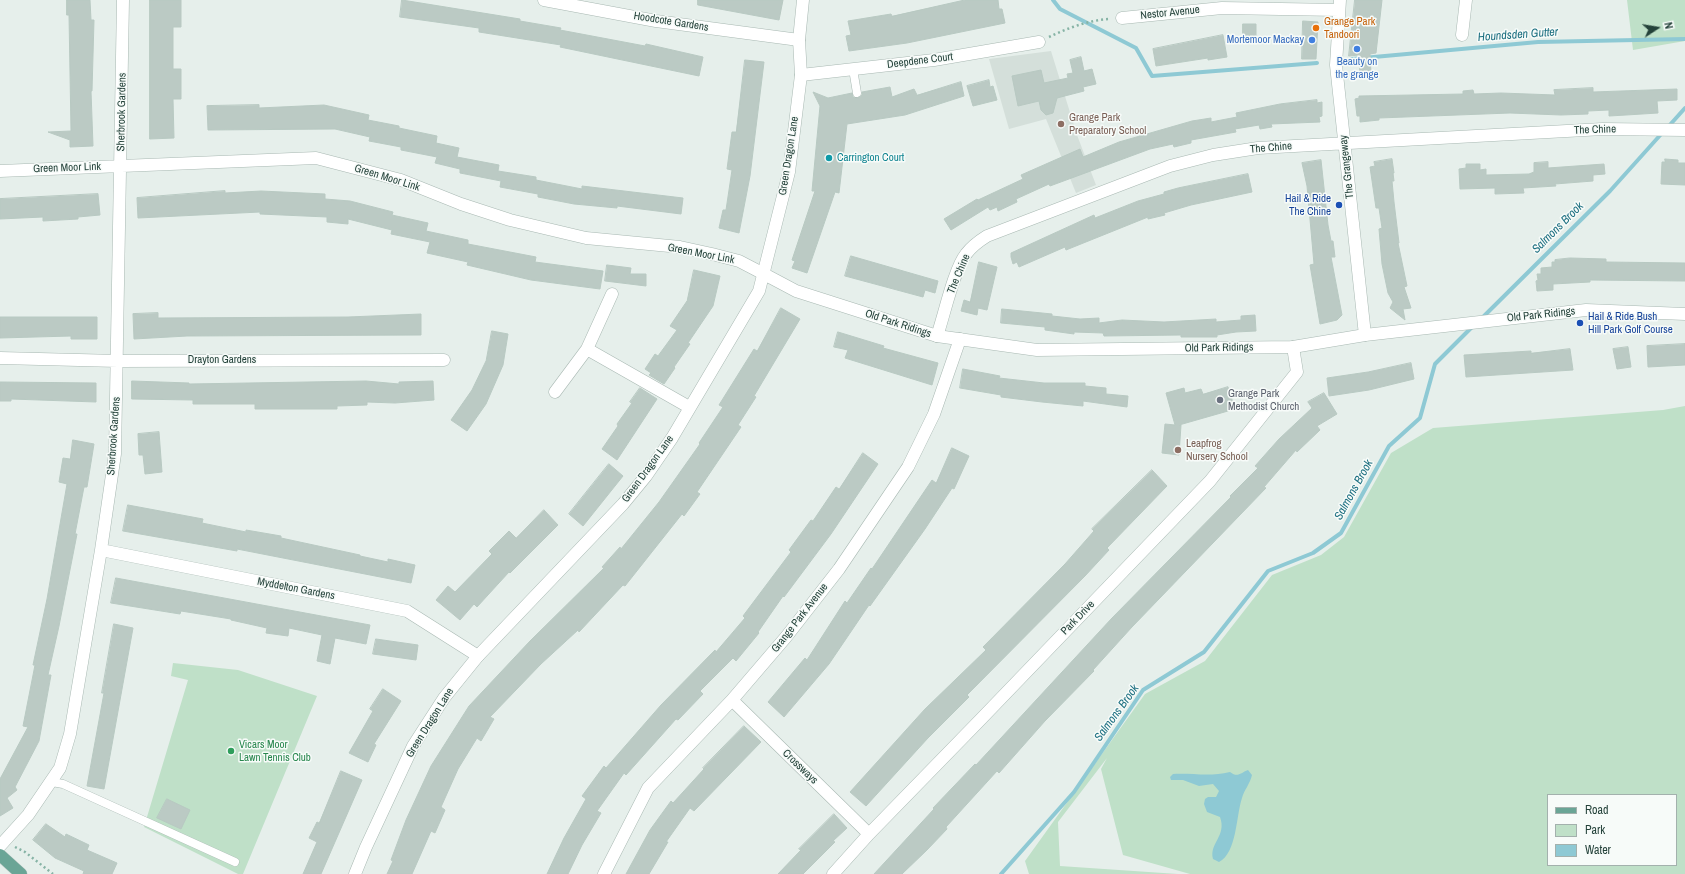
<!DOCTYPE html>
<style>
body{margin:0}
#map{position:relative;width:1685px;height:874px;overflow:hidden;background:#e6efeb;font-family:"Archivo Narrow",sans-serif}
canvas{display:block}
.legend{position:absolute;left:1547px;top:794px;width:130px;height:72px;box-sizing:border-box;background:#f7fbf9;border:1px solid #a3b1ad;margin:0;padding:5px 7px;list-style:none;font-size:12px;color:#24423a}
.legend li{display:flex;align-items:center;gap:8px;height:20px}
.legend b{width:20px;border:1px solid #a3b1ad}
.north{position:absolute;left:1637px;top:8px;width:40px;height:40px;-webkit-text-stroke:3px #f7fbf9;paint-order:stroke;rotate:78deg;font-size:11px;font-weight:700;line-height:16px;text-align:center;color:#24423a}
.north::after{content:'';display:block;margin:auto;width:14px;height:18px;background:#24423a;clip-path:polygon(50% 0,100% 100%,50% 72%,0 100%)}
</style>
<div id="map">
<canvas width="1685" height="874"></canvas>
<ul class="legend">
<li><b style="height:5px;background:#6aa596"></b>Road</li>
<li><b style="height:11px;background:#bfe0c8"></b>Park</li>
<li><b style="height:11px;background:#8ec9d4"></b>Water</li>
</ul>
<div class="north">N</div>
</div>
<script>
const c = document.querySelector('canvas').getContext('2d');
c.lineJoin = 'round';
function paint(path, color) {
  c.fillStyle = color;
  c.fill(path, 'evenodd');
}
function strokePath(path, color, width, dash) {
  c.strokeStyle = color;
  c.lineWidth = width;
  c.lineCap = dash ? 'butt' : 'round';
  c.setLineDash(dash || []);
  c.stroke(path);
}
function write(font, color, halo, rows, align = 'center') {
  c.font = font + ' "Archivo Narrow",sans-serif';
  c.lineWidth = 3;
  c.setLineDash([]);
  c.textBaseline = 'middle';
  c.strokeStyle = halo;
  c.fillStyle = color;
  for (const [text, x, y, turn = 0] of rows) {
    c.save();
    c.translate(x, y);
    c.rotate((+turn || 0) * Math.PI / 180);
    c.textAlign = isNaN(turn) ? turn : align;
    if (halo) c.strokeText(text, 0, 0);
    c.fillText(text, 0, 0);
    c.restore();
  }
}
const built = new Path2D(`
 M1051 51 1077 135 1096 185 1076 193 1046 119 1009 129 989 59Z`);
const green = new Path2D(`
 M1627 0H1685V41L1633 50Z
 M1685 406V874H1190L1123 855 1101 769 1107 758 1058 822 1060 866 1178 874H1029L1025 861 1145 694 1205 661 1272 575 1321 555 1344 537 1391 453 1433 428 1663 410ZM1548 795H1676V865H1548Z
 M173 663 238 670 317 696 243 874H238L144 827 188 680 171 676Z`);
const water = new Path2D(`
 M1248 770 1252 775C1250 784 1244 790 1242 798 1236 816 1237 853 1219 862L1213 859C1209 843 1227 836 1220 817L1207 812 1204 804 1205 799 1208 797H1216L1219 791 1213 784 1199 786 1183 780H1171L1170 777 1173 774C1193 773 1210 777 1230 772 1238 778 1240 773 1248 770Z`);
const stream = new Path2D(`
 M1053 0 1060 9 1136 48 1152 76 1317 63
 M1352 59 1538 42 1685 39
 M1668 127 1685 108
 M1481 319 1610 191 1663 132
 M1001 874 1074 792 1143 690 1204 652 1268 571 1313 553 1341 533 1389 446 1420 418 1435 364 1473 326`);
const building = new Path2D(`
 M67 0H90L91 20H94L92 91H91L93 146 70 147V140L48 132 71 131 69 15H67Z
 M150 0H181V27H173V69H181V99H173L174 138 150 139Z
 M402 0 520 19V21L561 28 560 30 645 46 646 44 703 57 699 76 560 47 561 45 479 32V28L400 17Z
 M698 0H783L779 20 698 5Z
 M965 0H998L999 9H1002L1005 23 907 43 849 51 846 36 851 35 848 21 891 14 892 16Z
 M1355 0H1382L1376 53 1370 54 1371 73 1360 74 1359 55 1349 56Z
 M1303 21 1318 22 1316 59H1302Z
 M1243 24H1256V41L1243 42Z
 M1223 35 1227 57 1208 60V58L1156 66 1153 49Z
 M1081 57 1084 71 1092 69 1096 84 1083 87 1084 91 1057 98 1053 113 1046 115 1041 110 1039 101 1018 106 1012 76 1041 70 1044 83 1068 78 1067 74 1073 73 1070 60Z
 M745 60 764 62 750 176 739 233 719 228 723 210H726L732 170 727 169 732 132H736Z
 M989 80 990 87 993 86 997 100 973 106 967 86Z
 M961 82 964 96 905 115 847 124 839 193 835 192 807 273 792 268 795 261 792 260 815 191H812L820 106 813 92 828 98 852 93 853 97 858 98 862 95V92L890 87 892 97 914 89 917 95Z
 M1593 88V92L1677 89V100L1657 101 1658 113 1626 115 1609 116V110L1588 111V114L1561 115 1510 113 1379 118V120L1360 122V116H1357L1355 99 1359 98V96L1463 94V91L1473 90 1474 94 1501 93 1555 95 1554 90Z
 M1317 100V103L1322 102V116L1319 117 1320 122 1271 124 1272 127 1260 129 1259 125 1235 129 1236 132 1191 140V143L1174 147 1173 144 1150 149 1050 186 1049 184 1016 199 1017 202 998 211 997 207 990 210 988 207 951 230 944 219 977 199 978 200 1023 179 1021 175 1080 149 1083 157 1119 142 1192 121 1211 118V122L1237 117 1236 113 1280 104Z
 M259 105V108L324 105 369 115 368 120 399 126V128L437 136 436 143 459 148 457 157 499 165 498 171 536 177V180L582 189V186L683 198 681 214 617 206V208L574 204 538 197V194L500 187 501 181 460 173V169L435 163 437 157 401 150V147L369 141 370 137 335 129 208 130 207 106Z
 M1392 159 1394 173H1393L1394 181H1392L1394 202 1399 243H1398L1407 286 1404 287 1411 308 1403 309 1405 320 1390 308 1393 302 1388 293 1382 264 1379 229 1382 228 1379 208H1376L1370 167 1375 166 1374 162Z
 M1665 159 1678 160V163H1685V185L1661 184 1662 162H1665Z
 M1321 160 1328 225 1331 241H1333L1335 257H1331L1342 315 1337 320 1320 324 1310 265 1314 264 1307 186 1302 163Z
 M1548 162V168L1604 164 1605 174 1593 175V181L1555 184 1556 186 1523 188 1524 193 1495 194V188L1460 189 1459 169 1466 168V164H1480V170L1486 169V175L1529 174 1534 172V163Z
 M1248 174 1252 192 1191 205 1164 213 1165 215 1148 219V217L1066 250 1065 247 1019 267 1017 262 1013 264 1011 257V253L1094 215 1095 218 1138 201 1164 194V192L1178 188Z
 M225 191V193L261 191 325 194V199L350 201 393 212 392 215 428 223 426 231 468 240V244L536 257 535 262 603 271 600 289 531 280 467 265 468 262 427 253 430 242 391 234 392 230 348 219V224L327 222V217L260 214V212L138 218 137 198Z
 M98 194 100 215 78 217V219L43 221V217L0 219V199Z
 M851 256 938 281 935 293 925 290 923 297 845 276Z
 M1570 258 1606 259V262L1685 263V281L1590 280V282L1553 284V290L1537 291 1536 281 1538 280 1537 274H1541V268L1552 267V262H1555V260Z
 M979 262 997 267 987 310 978 308 977 315 961 311 964 300 970 302Z
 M607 265 631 268 630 274H646V286L605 281Z
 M694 270 720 276 713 306 688 343 690 344 674 367 675 368 664 384 649 375 651 373 645 369 655 354 658 356 677 330 670 326 687 301Z
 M781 308 800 319 754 396 756 397 738 425 741 427 697 492 700 494 684 516 682 514 625 586 623 585 579 632 578 630 541 664 490 717 494 719 481 741 477 738 458 769 441 807 445 810 435 833 431 831 412 874H387L393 861 391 860 406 820 431 766 469 706 530 641 604 568 602 567 620 547 621 549 659 502 700 444 699 443 723 407 719 405 754 349 757 351Z
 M1002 309 1052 314V316L1080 319 1099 318V323L1122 320 1164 322 1216 319V322L1241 320V316L1255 315 1256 331 1236 332 1217 335V337H1181V335L1104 336 1103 333 1074 332V334L1045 330V327L1001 323Z
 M158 313V318L348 317 421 314V335L187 336 134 339 133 314Z
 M0 317H97V339H71V336L0 338Z
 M492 331 508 334 503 365 486 404 467 431 451 420 472 390 486 361Z
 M838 332 884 346 883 348 938 363 932 385 845 358 848 350 834 347Z
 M1685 344V365L1648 367 1647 346Z
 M1628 347 1631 367 1617 369 1613 349Z
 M1570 349 1573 370 1466 377 1464 355 1531 351V353Z
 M1411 363 1414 379 1369 390 1329 396 1327 378 1368 372Z
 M963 369 1000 376 999 378 1044 383H1085V386L1106 388V394L1128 396 1127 407 1083 401V406L1042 402 1001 397V395L960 388Z
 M132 381 189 383V384L366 381 399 384V382L433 381 434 400 395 403 367 402V405L337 406V409H255V404H193V400L132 399Z
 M0 382 96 383V402L11 399V401H0Z
 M1228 387 1235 409 1179 425H1181L1179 455 1162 453 1165 424 1175 425 1166 393 1184 388 1185 393 1201 389 1203 394Z
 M640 388 657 399 617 460 602 449 618 426 617 424 632 403 630 402Z
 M1324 393 1337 414 1317 426 1320 430 1297 452 1296 450 1264 487 1266 488 1132 627 1093 670 1094 671 1045 721 999 773 997 771 946 827 947 829 927 850 902 874H874L934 809 933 808 975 764 976 765 1112 618 1231 497 1230 496 1258 468 1255 466 1279 439 1312 408 1308 402Z
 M159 432 162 472 145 474 143 455H139L138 434Z
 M73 440 94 444 87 487H84L75 534H77L59 626 48 675H51L39 741 15 787 17 790 7 798 13 808 0 816V779L28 727 23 726 35 665H33L47 599 67 484 59 482 63 458 70 459Z
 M952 448 969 456 954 489 952 488 925 529 870 606 869 605 829 664 784 717 768 702 805 658 807 660 845 601 847 603 871 568 872 569 932 480 936 483Z
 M863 453 878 464 831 534 784 597 783 596 758 632 759 633 736 661 733 658 700 691 703 694 678 720 676 719 626 775 624 773 597 811 601 813 582 845 568 874H547L564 838 586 799 582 796 604 766 606 768 661 705 715 650 716 652 745 618 743 616 791 552 789 550 811 520 813 521 836 487 839 489Z
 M609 464 623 476 583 526 569 514Z
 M1152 470 1167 486 1107 548 1109 550 1085 576 967 695 969 697 928 738 866 806 850 792 925 709 986 650 983 647 1065 564 1094 531 1092 529Z
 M128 505 203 519 202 523 246 532V530L281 536V538L360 555V556L388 562V559L415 565 411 583 237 549V551L123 531Z
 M544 510 558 525 510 573 509 572 477 607 474 604 460 620 436 600 448 586 455 592 492 554 489 551 509 531 516 538Z
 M116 578 370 625 366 644 335 638 330 664 317 661 322 635 289 628 288 636 266 633 267 628 231 620V619L181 611 180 614 111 603Z
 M114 624 133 628 104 789 87 786 104 693H102Z
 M376 639 418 645 416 660 373 654Z
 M383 689 401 701 374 744 376 745 368 762 349 753 373 711 370 709Z
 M744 726 761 742 694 811 690 808 666 842H668L649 874H626L650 830 671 801 673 803 704 769 703 768Z
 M341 771 362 780 321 874H303L317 842 309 838 317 822 319 823Z
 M167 799 190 810 181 829 157 818Z
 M834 814 847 828 833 841 835 842 803 874H778L801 850 799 849Z
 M46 824 65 837 66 834 89 845 87 850 117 863 112 874H83L84 871 55 858 33 840Z`);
const path = new Path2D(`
 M1049 37C1068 28 1089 20 1110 19
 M15 847 25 852 53 874`);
const service = new Path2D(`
 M853 69 857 93
 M52 782 63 784 235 862`);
const minor = new Path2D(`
 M544 0 656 21 799 40
 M1340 0 1336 65 1365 335
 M1122 18 1222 8 1339 10
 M1462 35 1466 0
 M801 75 934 60 1039 42
 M0 171 316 158 401 180 461 204 510 220 586 238 680 247 712 254 739 261 764 274
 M937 336C944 316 954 269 966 254 972 246 979 241 987 236L1170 166 1213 155 1258 148 1603 129 1685 130
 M587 349 689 407
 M0 358 118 361 444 360
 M555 392 587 349 612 294
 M101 550 407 611 478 656
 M732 700 869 834
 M0 846 28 815 60 768 70 734 101 550 115 454 123 0
 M604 874 648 788 732 700 786 637 839 569 908 467 934 414 960 339
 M833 874 869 834 982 718 1210 481 1297 372 1293 347`);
const tertiary = new Path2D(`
 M764 274 796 291 937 336 1037 350 1293 347 1365 335 1586 310 1685 314
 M355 874 366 847 413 746 444 698 478 656 623 504 646 476 672 438 759 291 789 172 801 75 799 40 803 0`);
const primary = new Path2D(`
 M0 855 21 874`);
const markers = [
 [1316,28,4,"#e8710a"],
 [1312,40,4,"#3f7fe0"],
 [1357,49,4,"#3f7fe0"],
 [1061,124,4,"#8d6e63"],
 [829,158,4,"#0f9aa8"],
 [1339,205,4,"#1a4fb4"],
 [1580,323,4,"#1a4fb4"],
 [1220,400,4,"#6b7280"],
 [1178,450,4,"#8d6e63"],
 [231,751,4,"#2e9e5b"]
];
const streetNames = [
 ["Nestor Avenue",1170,13,-6],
 ["Hoodcote Gardens",671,22,9],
 ["Deepdene Court",920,61,-7],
 ["Sherbrook Gardens",122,112,-89],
 ["The Chine",1595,130,-2],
 ["The Chine",1271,148,-5],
 ["Green Dragon Lane",789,156,-81],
 ["The Grangeway",1347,167,-96],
 ["Green Moor Link",67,168,-2],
 ["Green Moor Link",387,178,17],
 ["Green Moor Link",701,254,11],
 ["The Chine",959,274,-67],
 ["Old Park Ridings",1541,315,-6],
 ["Old Park Ridings",898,324,18],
 ["Old Park Ridings",1219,348,-1],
 ["Drayton Gardens",222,360],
 ["Sherbrook Gardens",114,436,-86],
 ["Green Dragon Lane",648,469,-54],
 ["Myddelton Gardens",296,589,11],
 ["Grange Park Avenue",800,618,-52],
 ["Park Drive",1078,618,-46],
 ["Green Dragon Lane",430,723,-58],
 ["Crossways",800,767,44]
];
const foodNames = [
 ["Grange Park",1324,22],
 ["Tandoori",1324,35]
];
const shopNames = [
 ["Mortemoor Mackay",1304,40],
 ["Beauty on",1357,62,"center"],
 ["the grange",1357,75,"center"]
];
const educationNames = [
 ["Grange Park",1069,118],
 ["Preparatory School",1069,131],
 ["Leapfrog",1186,444],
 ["Nursery School",1186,457]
];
const cultureNames = [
 ["Carrington Court",837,158]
];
const transitNames = [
 ["Hail & Ride",1331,199],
 ["The Chine",1331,212],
 ["Hail & Ride Bush",1588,317,"left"],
 ["Hill Park Golf Course",1588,330,"left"]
];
const worshipNames = [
 ["Grange Park",1228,394],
 ["Methodist Church",1228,407]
];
const leisureNames = [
 ["Vicars Moor",239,745],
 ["Lawn Tennis Club",239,758]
];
const waterNames = [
 ["Houndsden Gutter",1518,35,-4],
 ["Salmons Brook",1558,228,-45],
 ["Salmons Brook",1354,490,-61],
 ["Salmons Brook",1117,713,-54]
];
paint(built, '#d4dfda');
paint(green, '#bfe0c8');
paint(water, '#8ec9d4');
strokePath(stream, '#8ec9d4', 4);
paint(building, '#bbcac4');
strokePath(building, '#b8c9c2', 1);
strokePath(service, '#a8b8b2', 9);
strokePath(minor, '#a8b8b2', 13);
strokePath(tertiary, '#a8b8b2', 13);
strokePath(primary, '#c2cac8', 13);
strokePath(path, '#86b3a5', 2.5, [2, 3]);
strokePath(service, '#fff', 8);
strokePath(minor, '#fff', 12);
strokePath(tertiary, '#fff', 12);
strokePath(primary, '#6aa596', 12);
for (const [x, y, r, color] of markers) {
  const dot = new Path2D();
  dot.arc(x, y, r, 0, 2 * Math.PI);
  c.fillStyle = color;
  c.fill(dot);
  strokePath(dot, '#f7fbf9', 1.5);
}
write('11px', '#24423a', '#f7fbf9', streetNames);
write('11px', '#c56008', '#f7fbf9', foodNames, 'left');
write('11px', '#366cbe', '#f7fbf9', shopNames, 'right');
write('11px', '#785e54', '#f7fbf9', educationNames, 'left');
write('11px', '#0d838f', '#f7fbf9', cultureNames, 'left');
write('11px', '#164399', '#f7fbf9', transitNames, 'right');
write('11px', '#5b616d', '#f7fbf9', worshipNames, 'left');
write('11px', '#27864d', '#f7fbf9', leisureNames, 'left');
write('italic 12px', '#1c6f80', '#f7fbf9', waterNames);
</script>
